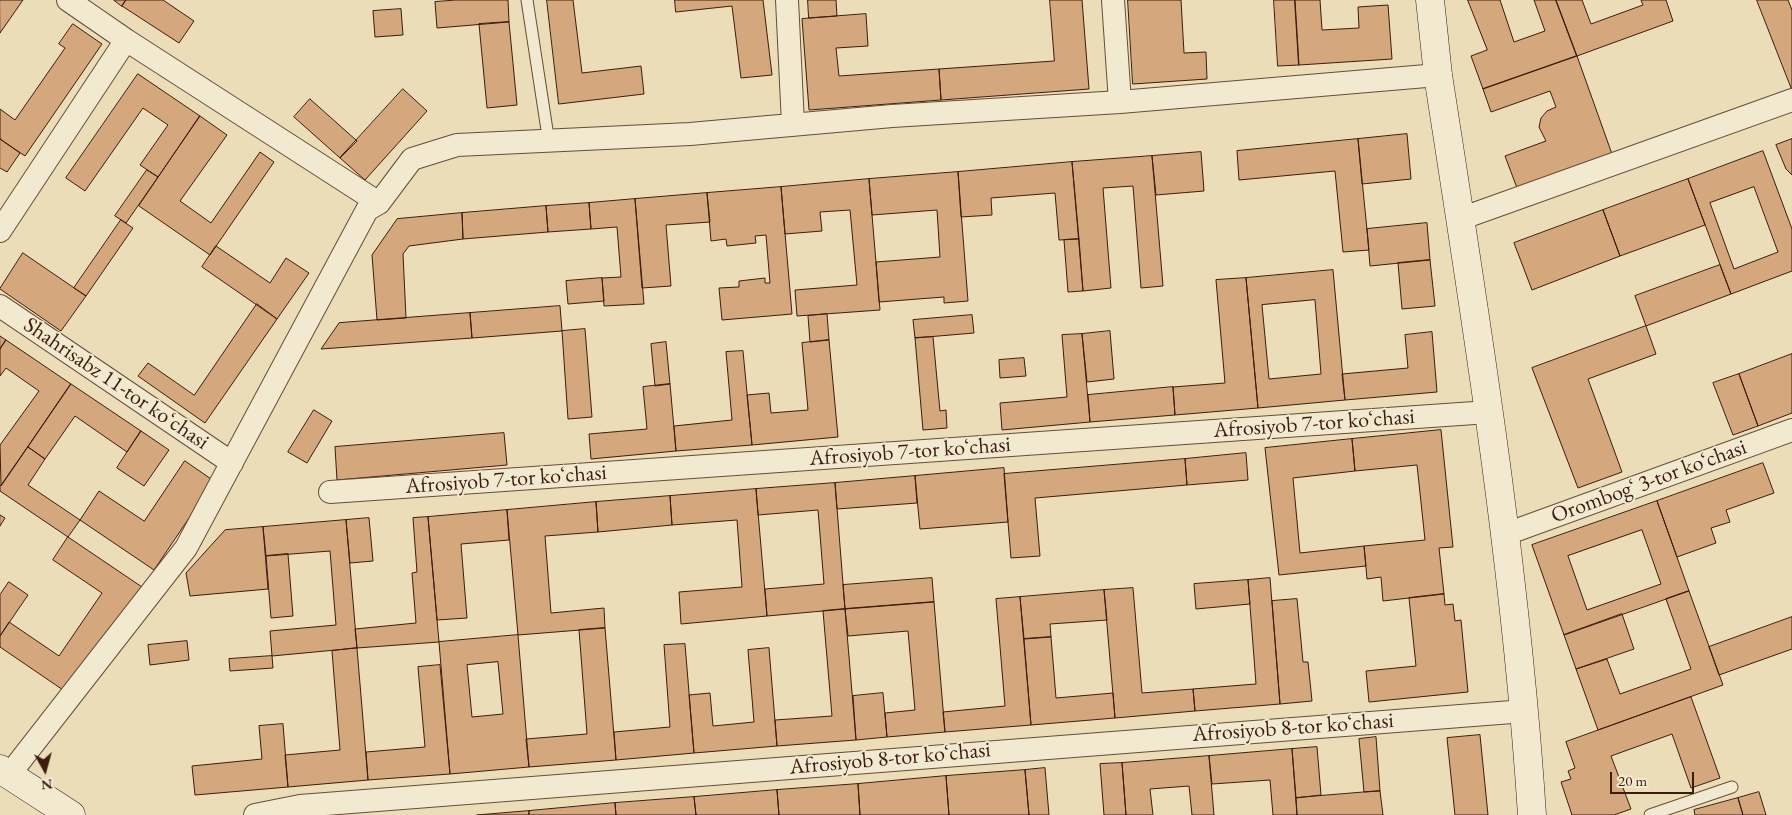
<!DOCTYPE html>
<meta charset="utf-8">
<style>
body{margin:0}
#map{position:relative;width:1792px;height:815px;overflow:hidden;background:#ebddb8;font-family:"EB Garamond",serif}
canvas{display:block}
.north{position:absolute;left:20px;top:745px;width:50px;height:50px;-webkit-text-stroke:4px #f2e9d1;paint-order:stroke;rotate:173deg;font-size:14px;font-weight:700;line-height:20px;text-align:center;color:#3c1c0e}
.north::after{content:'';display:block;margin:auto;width:18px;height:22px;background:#3c1c0e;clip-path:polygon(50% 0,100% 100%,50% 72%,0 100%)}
.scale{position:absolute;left:1610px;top:772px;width:84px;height:22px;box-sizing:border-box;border:2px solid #3c1c0e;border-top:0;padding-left:6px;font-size:15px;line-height:18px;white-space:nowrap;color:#3c1c0e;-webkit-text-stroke:4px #f2e9d1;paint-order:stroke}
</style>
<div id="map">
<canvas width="1792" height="815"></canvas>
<div class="north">N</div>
<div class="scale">20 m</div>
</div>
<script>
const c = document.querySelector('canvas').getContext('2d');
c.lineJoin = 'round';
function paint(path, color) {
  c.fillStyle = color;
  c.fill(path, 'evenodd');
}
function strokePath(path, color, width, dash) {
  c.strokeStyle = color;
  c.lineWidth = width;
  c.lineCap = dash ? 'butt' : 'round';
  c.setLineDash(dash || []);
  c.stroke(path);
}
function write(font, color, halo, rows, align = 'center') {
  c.font = font + ' "EB Garamond",serif';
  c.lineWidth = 4;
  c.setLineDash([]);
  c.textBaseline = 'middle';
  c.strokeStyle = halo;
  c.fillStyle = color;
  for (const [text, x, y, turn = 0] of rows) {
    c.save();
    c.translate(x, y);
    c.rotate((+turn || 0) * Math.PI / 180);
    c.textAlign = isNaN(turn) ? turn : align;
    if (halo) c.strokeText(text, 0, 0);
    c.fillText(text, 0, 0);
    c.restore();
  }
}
const building = new Path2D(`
 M0 0H23L0 33Z
 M114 0H126L122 6Z
 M126 0H163L194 21 179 43 122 6Z
 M456 0H508L509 22 437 28 435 2Z
 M547 0H573L582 73 641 66 644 94 559 104Z
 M675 0H763L772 75 741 78 732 6 676 12Z
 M808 0H836L837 16 809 18Z
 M1050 0H1082L1089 89 941 100 939 69 1054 61Z
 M1128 0H1181L1184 53 1206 52 1207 79 1133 84Z
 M1274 0H1295L1299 65 1278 66Z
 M1295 0H1320L1322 30 1359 28 1358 7 1388 5 1392 59 1299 65Z
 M1468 0H1500L1514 42 1545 31 1534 0H1556L1577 56 1483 89 1471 56 1487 50Z
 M1556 0H1582L1591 24 1643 5 1641 0H1666L1673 21 1577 56Z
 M1757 0H1788L1792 10V90Z
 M401 9 403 35 375 37 373 11Z
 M866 14 868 46 836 48 839 76 939 69 941 100 809 110 802 19Z
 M509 22 517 105 487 108 479 24Z
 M73 24 102 44 25 156 0 139V109L15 120 65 48 59 44Z
 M1577 56 1612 154 1517 188 1505 156 1546 141 1539 127 1541 118 1547 111 1556 107 1550 91 1491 112 1483 89Z
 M138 74 200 116 158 177 140 165 168 125 143 108 85 191 66 178Z
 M403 89 427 111 365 180 340 158Z
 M310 99 357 141 340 158 294 117Z
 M200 116 227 135 180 201 211 223 260 152 274 162 210 255 139 206Z
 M1407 134 1411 179 1362 184 1358 139Z
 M0 139 20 153 7 172 0 168Z
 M1358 139 1369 250 1343 252 1335 171 1239 180 1237 151Z
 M1792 139V175L1786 169 1776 145Z
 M1763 151 1792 229V271L1731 294 1688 179ZM1754 187 1778 252 1734 269 1710 203Z
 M1201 152 1204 191 1156 195 1152 156Z
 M1152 156 1163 286 1141 288 1133 186 1103 188 1111 288 1083 291 1072 162Z
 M1072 162 1079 239 1059 240 1055 193 991 198 992 215 961 217 958 172Z
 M147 170 158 177 126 223 115 216Z
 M958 172 968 301 944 303V297L879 302 876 262 940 257 937 210 872 215 869 179Z
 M869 179 880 310 797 316 795 290 857 285 850 210 820 212 822 231 785 234 781 187Z
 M1688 179 1705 225 1620 256 1603 210Z
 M781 187 792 314 722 320 719 288 739 287V281L765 278V283H770L766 235 755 236 756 243 727 246 726 239 711 241 707 193Z
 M707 193 710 222 666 225 671 286 642 288 635 199Z
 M635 199 644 304 604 306 602 278 621 277 617 227 591 229 589 203Z
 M589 203 591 229 548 232 546 206Z
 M546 206 548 232 463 239 462 213Z
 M1603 210 1620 256 1532 290 1514 243Z
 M462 213 463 239 409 246 403 254 406 318 377 320 372 255 397 219Z
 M121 220 133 228 86 296 74 288Z
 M1427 223 1430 260 1370 266 1367 229Z
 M1079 239 1083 291 1068 292 1064 240Z
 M216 246 270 283 286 258 309 273 277 319 202 267Z
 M23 253 86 296 61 331 0 289Z
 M1430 260 1435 306 1402 309 1398 263Z
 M1720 265 1731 294 1646 326 1635 296Z
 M1333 270 1345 400 1258 408 1246 278ZM1315 300 1321 374 1269 379 1262 305Z
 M602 278 604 301 568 304 566 281Z
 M1246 278 1258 408 1175 415 1173 387 1225 383 1216 280Z
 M257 304 277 319 205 423 138 376 148 363 194 395Z
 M560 306 562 331 472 338 470 313Z
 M470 313 472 338 321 349 339 323Z
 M827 314 829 340 810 342 808 316Z
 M972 315 974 333 915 338 913 320Z
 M1646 326 1656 354 1588 379 1622 472 1578 488 1532 368Z
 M585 329 592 417 568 419 562 331Z
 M1110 331 1114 379 1087 382 1082 334Z
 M1432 332 1437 392 1345 400 1342 374 1408 368 1405 335Z
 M1082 334 1090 422 1002 430 1000 403 1067 397 1062 335Z
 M0 336 6 340 0 349Z
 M933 337 940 411 946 410 947 428 923 430 915 338Z
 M6 340 71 384 1 486 0 445 39 391 6 368 0 376V349Z
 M829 340 838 437 752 445 747 395 769 393 771 413 808 410 802 343Z
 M666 342 670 384 655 386 651 344Z
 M743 351 752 445 676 451 674 426 732 420 726 352Z
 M1792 354V413L1758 426 1739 374Z
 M1024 358 1026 376 1000 378 999 360Z
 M1739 374 1758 426 1733 435 1713 383Z
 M71 384 141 431 127 452 75 416 45 459 28 447Z
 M670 384 676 451 591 459 589 434 647 429 643 387Z
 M1173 387 1175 415 1090 422 1088 395Z
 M314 410 332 421 307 463 288 452Z
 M1441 430 1453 547 1439 548 1444 594 1383 601 1381 577 1367 579 1364 546 1425 540 1417 465 1355 471 1352 439Z
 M141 431 169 450 144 486 117 468Z
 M504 433 507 465 337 480 335 447Z
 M1352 439 1355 471 1293 478 1300 553 1364 546 1366 566 1279 575 1265 448Z
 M28 447 45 459 28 485 80 520 68 537 0 491V487Z
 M1246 453 1248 480 1187 485 1185 459Z
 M1185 459 1187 485 1035 498 1040 556 1011 558 1004 474Z
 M185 461 214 481 154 570 80 520 99 491 144 521Z
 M1763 463 1774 493 1726 510 1730 522 1711 528 1716 543 1677 557 1657 501Z
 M1004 468 1008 522 920 529 915 476Z
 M915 476 917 503 837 509 835 483Z
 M835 483 845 609 767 616 765 589 824 584 818 510 758 515 756 489Z
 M756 489 767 616 681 624 679 592 742 587 737 520 672 525 670 496Z
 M670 496 672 525 598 532 596 502Z
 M1657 501 1689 591 1564 635 1532 545ZM1642 530 1661 584 1587 610 1568 556Z
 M596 502 598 532 545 536 551 613 604 608 605 628 518 635 507 510Z
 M507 510 509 540 461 544 467 618 437 620 428 517Z
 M0 515 5 518 0 526Z
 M428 517 439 642 357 648 355 629 416 623 412 573 417 572 413 518Z
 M369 518 373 561 350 563 346 520Z
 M346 520 357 648 272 656 270 631 336 625 330 551 266 556 263 527Z
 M263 527 268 589 190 596 186 573 225 530Z
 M68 537 142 587 69 694 0 647V636L9 622 59 656 102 593 53 560Z
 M288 554 293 616 271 618 266 556Z
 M932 578 934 602 845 609 843 585Z
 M1270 578 1280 704 1195 711 1193 689 1256 684 1248 580Z
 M1248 580 1250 604 1196 609 1194 584Z
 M9 582 28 595 0 636V595Z
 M1133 588 1142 693 1193 689 1195 711 1115 718 1104 590Z
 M1104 590 1107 620 1050 624 1051 637 1024 639 1020 597Z
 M1689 591 1723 685 1598 730 1576 669 1607 659 1620 694 1691 669 1666 599Z
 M1444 594 1445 605 1453 604 1455 621 1461 620 1468 692 1369 702 1366 671 1416 666 1409 598Z
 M1020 597 1031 725 945 732 943 712 1005 706 996 599Z
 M1297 599 1303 662H1308L1312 701 1280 704 1272 601Z
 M934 602 945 732 887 737 885 713 915 710 908 631 848 636 845 609Z
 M845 609 856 740 777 746 775 720 832 716 823 611Z
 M1622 614 1634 649 1576 669 1564 635Z
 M1792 617V649L1719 675 1709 647Z
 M605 628 616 760 529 767 526 739 587 734 579 630Z
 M518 635 529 767 450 774 439 642ZM498 662 503 714 472 717 467 665Z
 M1051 637 1056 698 1113 693 1115 718 1031 725 1024 639Z
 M187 641 189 660 150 665 148 645Z
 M685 644 694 753 616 760 614 732 670 727 664 645Z
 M357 648 368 780 288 787 285 755 340 750 332 651Z
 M769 648 777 746 694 753 689 695 710 693 713 726 754 722 748 650Z
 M272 656 273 668 230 671 229 659Z
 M440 665 450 774 368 780 366 752 425 747 418 667Z
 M883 693 887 737 856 740 853 696Z
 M1691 697 1720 778 1691 788 1672 734 1611 756 1631 809 1614 815H1572L1561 782 1571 779 1568 771 1575 768 1566 742Z
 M283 724 288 787 195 795 192 766 262 759 259 726Z
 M1480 735 1488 815H1455L1447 738Z
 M1376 737 1380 791 1364 792 1359 739Z
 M1317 747 1321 795 1296 798 1292 749Z
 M1292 749 1297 815H1273L1270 780 1212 784 1209 756Z
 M1209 756 1214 815H1192L1189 786 1150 789 1153 815H1126L1122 763Z
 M1122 763 1126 815H1104L1100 764Z
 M1045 768 1049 815H1029L1025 770Z
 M1025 770 1029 815H949L946 776Z
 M946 776 949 815H860L858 784Z
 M858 784 860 815H779L777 790Z
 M777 790 779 815H696L694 797Z
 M1380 791 1383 815H1297L1296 798Z
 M1759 792 1766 815H1743L1738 798Z
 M694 797 696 815H616L615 803Z
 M1738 798 1743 815H1695L1694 810Z
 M615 803 616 815H529V811Z
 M529 811V815H477Z`);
const lane = new Path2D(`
 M527 0 549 143
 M1650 815 1732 787`);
const street = new Path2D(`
 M787 0 793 124
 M1113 0 1120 102
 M126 40 379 203
 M1460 219 1792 100
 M0 231 126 40 68 0
 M0 306 232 463
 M330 492 1489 412
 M1506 534 1792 430
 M9 775 186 548 367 210 379 203 412 159 457 145 690 134 892 116 1120 102 1438 75
 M255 815 300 806 1525 711`);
const secondary = new Path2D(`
 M1430 0 1438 75C1476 321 1516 566 1532 815
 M0 769 71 815`);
const streetNames = [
 ["Shahrisabz 11-tor koʻchasi",116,384,34],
 ["Afrosiyob 7-tor koʻchasi",1314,424,-4],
 ["Afrosiyob 7-tor koʻchasi",910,452,-4],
 ["Afrosiyob 7-tor koʻchasi",506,480,-4],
 ["Orombogʻ 3-tor koʻchasi",1649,482,-20],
 ["Afrosiyob 8-tor koʻchasi",1293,728,-4],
 ["Afrosiyob 8-tor koʻchasi",890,759,-5]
];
paint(building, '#d4a77d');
strokePath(building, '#3c1c0e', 1);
strokePath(lane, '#684c38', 13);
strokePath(street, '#684c38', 24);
strokePath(secondary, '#3c1c0e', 29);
strokePath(lane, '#f2e9d1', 11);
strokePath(street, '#f2e9d1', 22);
strokePath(secondary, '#f2e9d1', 28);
write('22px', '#3c1c0e', '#f2e9d1', streetNames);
</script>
